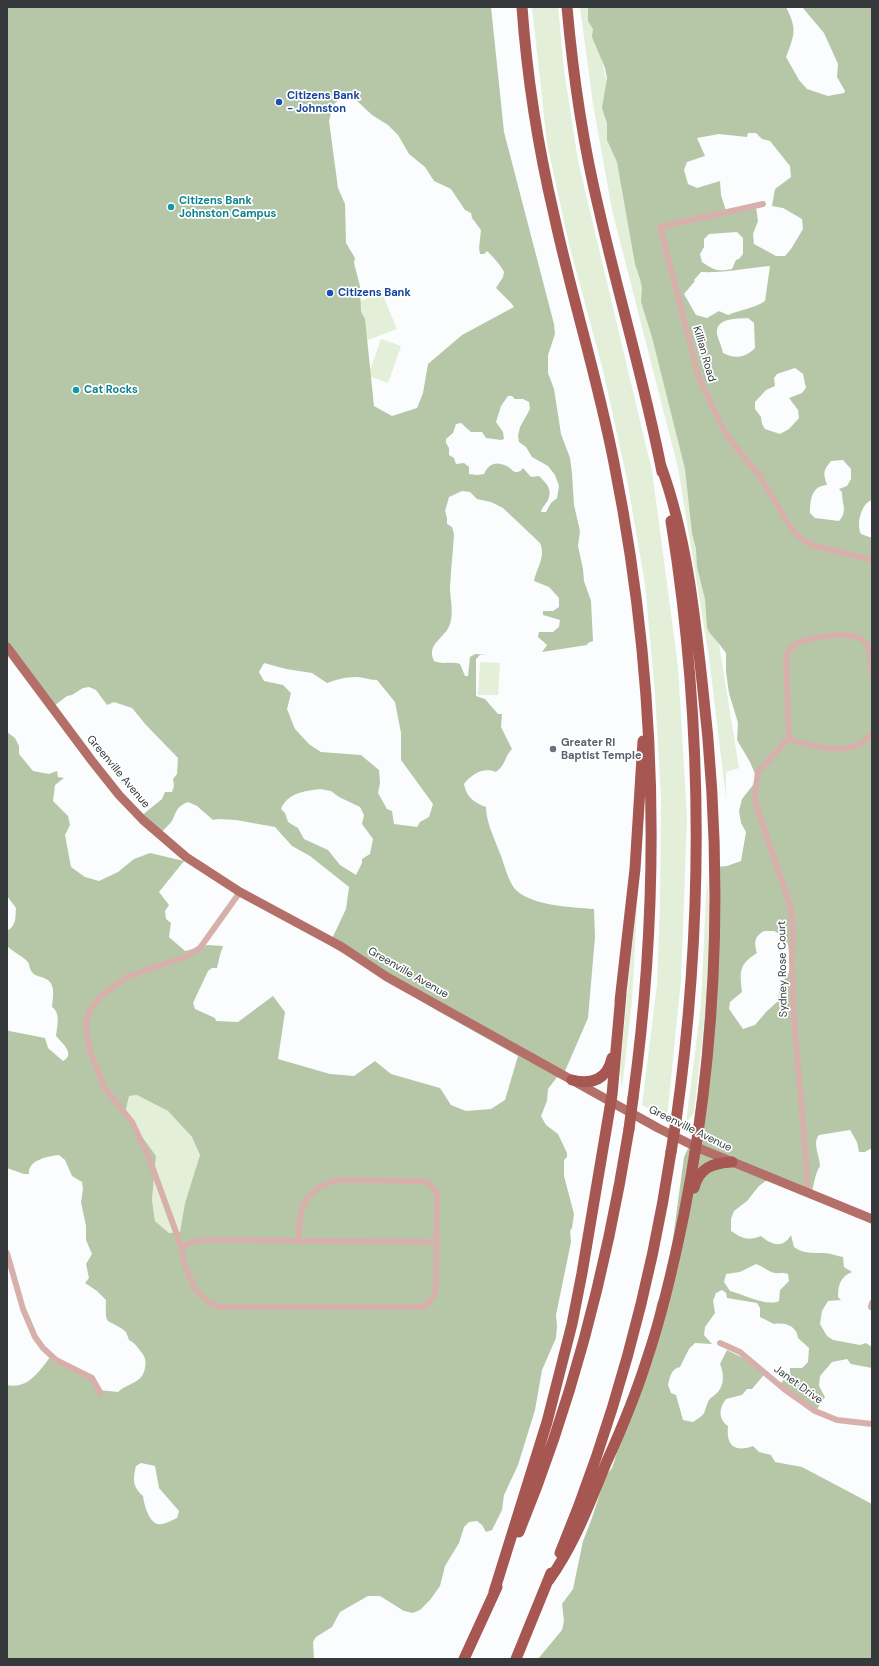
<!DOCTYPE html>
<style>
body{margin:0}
#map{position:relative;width:879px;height:1666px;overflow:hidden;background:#fafcfd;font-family:"DM Sans",sans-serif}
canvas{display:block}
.frame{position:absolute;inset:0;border:8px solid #35393c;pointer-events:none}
</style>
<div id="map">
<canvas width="879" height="1666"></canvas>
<div class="frame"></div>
</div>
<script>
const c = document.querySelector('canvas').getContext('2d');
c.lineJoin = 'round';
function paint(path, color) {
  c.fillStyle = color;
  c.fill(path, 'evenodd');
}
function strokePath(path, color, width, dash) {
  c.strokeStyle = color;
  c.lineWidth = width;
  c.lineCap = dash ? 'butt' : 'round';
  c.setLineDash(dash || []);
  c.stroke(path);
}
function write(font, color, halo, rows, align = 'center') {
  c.font = font + ' "DM Sans",sans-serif';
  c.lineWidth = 3.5;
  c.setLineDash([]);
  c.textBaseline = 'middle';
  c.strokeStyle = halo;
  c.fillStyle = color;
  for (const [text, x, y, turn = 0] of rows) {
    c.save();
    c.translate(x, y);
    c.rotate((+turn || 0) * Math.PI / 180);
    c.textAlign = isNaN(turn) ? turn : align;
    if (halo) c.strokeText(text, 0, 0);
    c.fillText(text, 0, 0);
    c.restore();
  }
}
const green = new Path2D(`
 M532 7H558L564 70 578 161 652 471 678 667 687 818 681 979 667 1118 642 1105 657 985 660 906 661 796 655 693 645 584 627 479 603 370 569 244 547 143Z
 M580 7H590L688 452 739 768 726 772V798L709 657 678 468 612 210 593 104Z
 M382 293 397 329 365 341 349 305Z
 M381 339 401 346 388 383 368 376Z
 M480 662 500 663 498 695H478Z
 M639 871 632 1000 622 1089 620 1071Z
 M707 876C714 955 703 1034 694 1113L686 1123 701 1005Z
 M137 1095 168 1111 192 1137 200 1155 185 1203 180 1232 169 1233 155 1221 152 1200 156 1156 125 1113 128 1096Z`);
const forest = new Path2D(`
 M7 7H491L504 132 554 324 555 334 548 355V373L554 389 561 434 570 458 572 473 574 505 580 531 578 546 583 569 584 581 591 601 593 641 588 643 587 645 542 652 547 645 538 637 539 632H553L559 627 560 620 543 615V611H553L559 607V598L549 587 534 581C537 567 546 557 540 543L503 508 491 502 477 499 470 492 462 491 449 497 445 511 447 518V524L452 527 454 534C453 551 451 569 450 587 450 599 454 612 450 624 445 639 426 643 434 661 443 665 451 661 460 664L465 676H468L470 657 475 654 487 655H480L476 659V696L485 699 498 714H502L501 727 512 749C504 757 506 765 496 772 483 767 472 774 464 784 466 797 475 803 486 807 486 822 494 837 499 851 504 862 508 883 517 891 534 906 572 907 594 909L595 937 588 1018 562 1078 557 1077 548 1089 547 1101 541 1116 546 1125 558 1134 567 1153V1157L564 1160V1176L574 1214 572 1228 570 1231 571 1242 556 1315 557 1326 556 1338 542 1370 535 1410 518 1465 504 1495 502 1510 492 1530 486 1532 482 1525 477 1521 469 1522 464 1527 459 1543 445 1566 440 1586 430 1600 420 1610 413 1613 404 1611 380 1596H368L340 1612 332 1627 316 1637 313 1642 314 1659H7V1385C28 1390 40 1370 51 1356L95 1379 99 1390 118 1392C129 1382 142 1384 145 1368 146 1362 146 1359 142 1353 138 1348 135 1343 129 1340L126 1332C107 1316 105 1330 106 1300L97 1291 85 1283 89 1278 86 1264 92 1254 86 1240V1226L81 1202 83 1189 82 1182 72 1176 65 1160 59 1155C49 1156 27 1160 29 1174H24L7 1168V1029L9 1031 45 1038 48 1048 63 1061C76 1054 62 1043 56 1036 57 1027 61 1013 52 1007 53 997 56 984 46 979 41 976 35 977 32 972 29 969 30 964 27 961 21 955 13 952 7 946V931C17 925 15 918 16 908L7 896V732L15 738 19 746V754L33 771 49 774 57 771 58 777 64 778 55 785 53 801 68 816 70 825 65 835 71 867 85 877 99 881 118 872 134 859 150 853 184 861 159 892 169 905 165 911 166 919 171 923 169 937 185 951 208 945 223 946 220 955 217 968H212L208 971 193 1003 195 1009 215 1018 216 1021 238 1022 273 996 285 1012 278 1059 330 1074 354 1076 375 1061 391 1074 440 1088 451 1105 466 1111 491 1109 505 1100 518 1056 436 1010 329 945 346 909 349 887 310 856 292 846 275 827 236 820 218 819 213 820 197 806 188 802C176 807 177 811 172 821 169 825 164 829 161 833L141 816 162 799 165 792H172L174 786 173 779 177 774 178 758 146 725 132 708 114 702 107 705 96 690 89 687 83 688 72 695 67 696 54 706 7 646ZM347 97 355 99 372 115 388 125 398 135 409 154 425 167 434 181 451 189 465 210 471 213 472 218 481 230 479 248 480 254H484L487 251C493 257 500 264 504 272L503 277 496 288 511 303 514 307 462 335 428 364 423 393 417 408 392 416 374 406 365 319 361 312 360 286 354 263 355 258 346 243 345 204 338 188 329 121 333 105 341 98ZM508 396H512L515 399H523L529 402 530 409 520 427 518 436 519 442 526 447 532 457 548 466 555 475 559 486 557 498 551 503 546 512H541C542 507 546 504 548 500 553 489 546 483 539 476L531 477 523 468C522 470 520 471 518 472 513 473 511 468 507 466 496 461 489 463 484 474L477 475 469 474V467L464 463 456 464 454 458 449 455V448L446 443V439L453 433 456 424 461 423 471 432H482L486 438 501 440 504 439 503 432 496 422 501 406ZM264 663 286 669 312 673 327 683C338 679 352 675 364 678 369 679 372 680 377 680L395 702 401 733V760L433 804 429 817 420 822 417 827 394 824 392 811 387 809 378 793 380 783 379 770 361 755 321 752 310 745 295 729 287 709 291 693 283 685 264 681 259 672ZM320 789 331 791 339 797 360 807 364 815 362 824 373 839 370 854 362 859V863L356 875 340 865 328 850 304 839 298 828 288 822 285 813 281 809C287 793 305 791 320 789ZM137 1095 168 1111 192 1137 200 1155 185 1203 180 1232 169 1233 155 1221 152 1200 156 1156 125 1113 129 1096ZM141 1463 155 1466 159 1488 179 1511 177 1518C172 1520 167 1523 162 1524 150 1527 144 1505 143 1496 132 1486 133 1479 136 1466Z
 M588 7H786C797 29 795 34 786 57L799 80 807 89 828 96 844 93 845 91 837 77 838 64 824 33 802 7H872V500C861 503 856 525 861 534L872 538V1148L865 1152H859L857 1142 850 1130 819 1135C812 1143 820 1157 820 1166 814 1175 814 1188 810 1198L767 1180 759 1186 747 1201 734 1211 731 1219V1231C743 1239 748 1241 761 1236 771 1245 783 1249 791 1235L794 1247C803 1254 814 1253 824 1253 830 1253 837 1256 843 1257L844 1267 852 1272C840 1277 838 1285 838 1297L841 1300 828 1301 822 1311 820 1324 827 1336 833 1340 860 1345 866 1343 872 1347V1368L851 1364 847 1359 832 1362 820 1376 819 1386 825 1397 815 1412 779 1385 790 1373V1368H802L808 1362 809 1348 798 1338C797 1326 785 1322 774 1324L760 1317V1308L757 1303 727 1298 726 1293 722 1290 716 1293 713 1301 715 1313 705 1327 704 1335 712 1344 695 1343 689 1349 680 1367C671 1369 670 1377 668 1385L671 1393 676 1395 683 1420 693 1422C709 1412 702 1414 709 1400 711 1397 714 1396 716 1394 725 1386 724 1374 720 1364L727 1350 743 1358 763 1374V1376L752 1389H747L742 1395 726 1399C719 1408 718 1419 728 1426 726 1445 734 1453 753 1446L759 1452 771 1455 775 1462 802 1467 872 1504V1659H538L562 1630 564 1621 562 1604 573 1589 583 1541 592 1518 605 1477 612 1468 614 1462 646 1352 647 1342 653 1324 657 1303 661 1295 672 1246 684 1157 692 1140 701 1066 716 867 727 866 741 861 746 832 741 823 739 811 742 799 753 785 756 776 750 762 737 740 738 723 729 693 726 672V653L720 645 709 632 707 628 705 599 697 567 696 549 692 533 685 469 652 337 641 302 642 288 640 279 635 264 617 162 607 140V123L602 108 607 78 605 68 592 37 593 29 588 21ZM748 133H756L762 139 770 141 790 166 791 177 775 189 772 206 783 208 802 219 803 229 791 249 785 256H776L754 244 753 234 758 221 756 207 726 211 721 195 720 181 697 188 688 184 684 170 687 162 705 156 697 138 719 134 747 137ZM737 232 743 238V254L739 259 736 260 732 269C717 272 714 270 702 262L700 254 704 247V239L709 234ZM770 266 765 301C753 309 742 309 728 315L719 311 707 318 696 315 684 294 695 281 694 280 701 272C724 273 747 268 770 266ZM748 318 754 323 755 348C746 358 734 359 723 353 722 346 718 340 717 334 715 317 738 319 748 318ZM795 368 803 374 806 388 802 393 789 398 798 410 799 418 789 429 780 434 765 429 762 424 761 417 755 409V402L766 390 775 386 774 378 777 374ZM843 460 851 469V479L847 486 839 489 842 492C842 505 848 511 839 521L815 518 810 513C810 499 812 486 827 485 823 473 823 471 831 461ZM764 931H774L782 935 788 944 790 967 788 975 780 984 778 1001 766 1012 755 1025 743 1029 729 1009 730 1002 742 992C740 972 738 965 757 953 754 942 754 937 764 931ZM756 1264C762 1266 769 1272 775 1273 780 1274 782 1272 788 1274L789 1281 780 1290 779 1301C766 1307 743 1294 730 1291L724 1282 726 1274 740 1272Z`);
const minor = new Path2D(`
 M763 204 660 227 699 378 721 425 731 441 760 476 787 522 796 534 804 541 815 546 872 560
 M789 738C809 748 859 758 872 732
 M240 892 200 948 187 956 127 977 102 995 89 1011 86 1024 89 1048 104 1087 132 1122 149 1158 181 1246 185 1266 195 1289 208 1302 220 1307H424C431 1301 434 1297 436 1288L437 1193C433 1186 429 1183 422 1181L337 1180C302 1191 299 1208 299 1241
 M807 1192V1173L794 1019 792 961 793 938 792 917 789 902 757 808 755 795 758 772 789 738 786 658C788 654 789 649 792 647 804 636 851 630 864 641 872 648 871 664 872 674
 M181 1246 201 1240H231L437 1242
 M7 1253 23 1309 35 1337 43 1348 56 1360 92 1378 101 1394
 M871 1307 872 1303
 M720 1343 740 1352 784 1389 815 1411 837 1420 872 1424`);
const primary = new Path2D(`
 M7 647 92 761 119 795 143 820 186 857 240 892 342 947 387 977 658 1128 696 1147 872 1219`);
const motorway = new Path2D(`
 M522 7C527 77 538 147 554 215 572 298 598 380 614 463 656 672 662 887 633 1098
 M567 7C573 75 583 144 599 210 619 298 645 384 662 472
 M671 521C703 719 704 922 676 1121
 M620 1001 635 869 643 741
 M572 1080C593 1085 607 1079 612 1058
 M694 1188C699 1168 712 1163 732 1162
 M519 1532C572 1403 607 1266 629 1129
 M560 1553C612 1428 651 1286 671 1152
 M549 1580C575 1544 590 1502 607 1461 622 1428 636 1394 647 1359 663 1312 674 1263 684 1214 719 1039 723 858 702 681 694 608 686 535 661 466
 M494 1592 547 1422 572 1324 582 1273 612 1095 621 994
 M464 1659 497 1587
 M516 1659 551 1573`);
const motorwayBridge = new Path2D(`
 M629 1129 633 1098
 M671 1152 676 1121`);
const markers = [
 [279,102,4,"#1a4fb4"],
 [171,207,4,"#0f9aa8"],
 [330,293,4,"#1a4fb4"],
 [76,390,4,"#0f9aa8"],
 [553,749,4,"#6b7280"]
];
const transitNames = [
 ["Citizens Bank",287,96],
 ["- Johnston",287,109],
 ["Citizens Bank",338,293]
];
const cultureNames = [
 ["Citizens Bank",179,201],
 ["Johnston Campus",179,214],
 ["Cat Rocks",84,390]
];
const streetNames = [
 ["Killian Road",704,354,74],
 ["Greenville Avenue",118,772,50],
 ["Sydney Rose Court",783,969,-91],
 ["Greenville Avenue",408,973,30],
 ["Greenville Avenue",690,1129,26],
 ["Janet Drive",798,1385,36]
];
const worshipNames = [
 ["Greater RI",561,743],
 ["Baptist Temple",561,756]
];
paint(green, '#e3efd8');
paint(forest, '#b6c7a8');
strokePath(minor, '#d8b0ab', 6);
strokePath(primary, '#b56f69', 9);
strokePath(motorway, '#a75751', 11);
strokePath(motorwayBridge, '#a75751', 11);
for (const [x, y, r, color] of markers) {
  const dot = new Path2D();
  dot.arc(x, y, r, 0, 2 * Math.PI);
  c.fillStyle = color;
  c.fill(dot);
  strokePath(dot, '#fff', 1.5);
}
write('bold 11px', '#164399', '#fff', transitNames, 'left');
write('bold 11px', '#0d838f', '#fff', cultureNames, 'left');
write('11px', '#35393c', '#fff', streetNames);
write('bold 11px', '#5b616d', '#fff', worshipNames, 'left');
</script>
